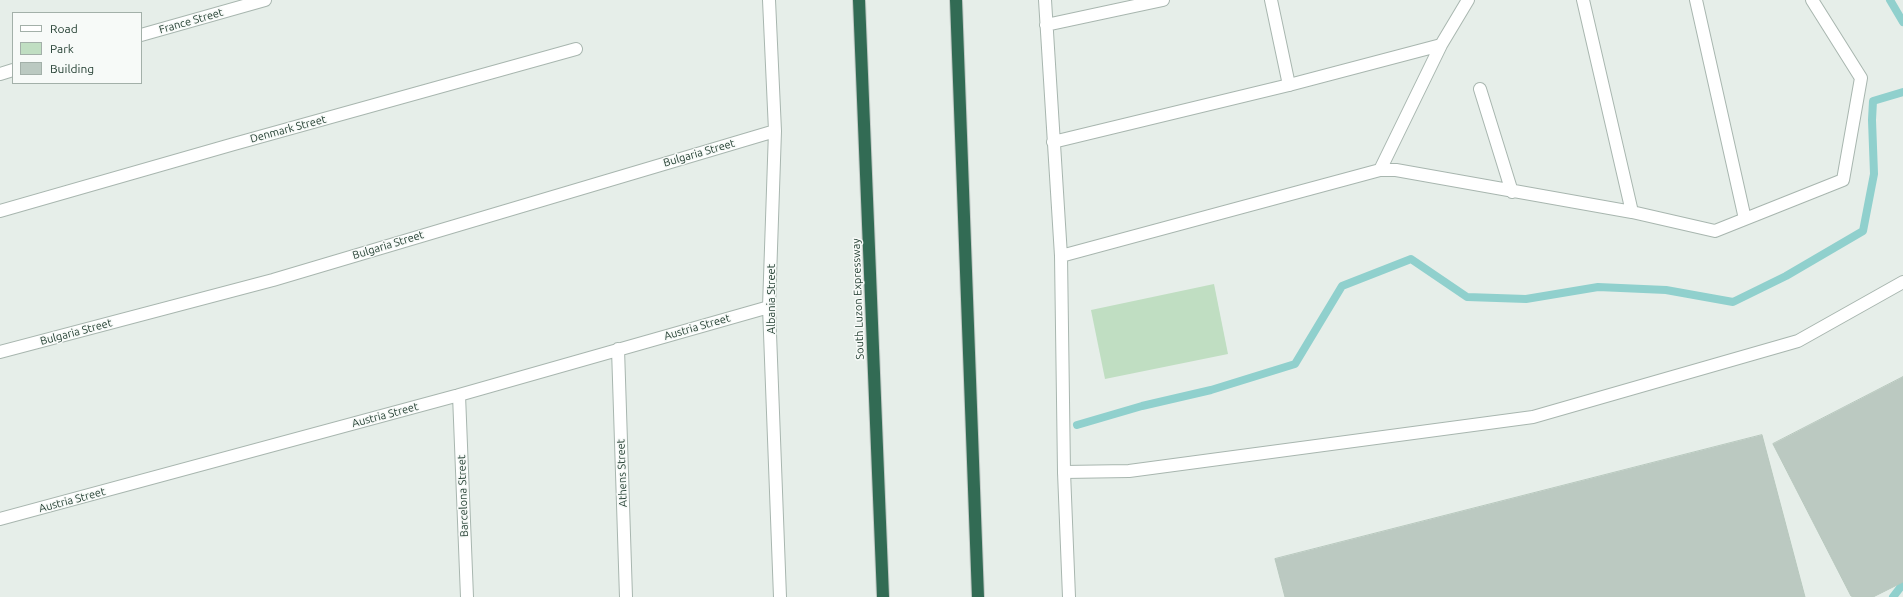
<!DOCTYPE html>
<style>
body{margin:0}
#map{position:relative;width:1903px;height:597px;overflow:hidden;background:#e6eee9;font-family:Ubuntu,sans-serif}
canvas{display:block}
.legend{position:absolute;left:12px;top:12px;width:130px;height:72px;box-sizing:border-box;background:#f7faf8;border:1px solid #a3b0a9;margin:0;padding:5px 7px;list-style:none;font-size:12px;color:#254033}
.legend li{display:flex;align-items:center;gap:8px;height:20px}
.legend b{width:20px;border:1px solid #a3b0a9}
</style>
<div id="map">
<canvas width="1903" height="597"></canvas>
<ul class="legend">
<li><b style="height:5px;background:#fff"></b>Road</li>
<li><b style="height:11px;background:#c0dec2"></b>Park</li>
<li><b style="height:11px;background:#bbc9c1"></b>Building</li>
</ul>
</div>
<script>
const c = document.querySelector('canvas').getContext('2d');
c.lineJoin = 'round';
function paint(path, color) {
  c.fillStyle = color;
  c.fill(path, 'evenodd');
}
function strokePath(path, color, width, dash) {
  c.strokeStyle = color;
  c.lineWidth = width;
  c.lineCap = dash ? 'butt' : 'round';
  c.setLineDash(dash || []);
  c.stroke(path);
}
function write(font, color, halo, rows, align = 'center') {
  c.font = font + ' Ubuntu,sans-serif';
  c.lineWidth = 3;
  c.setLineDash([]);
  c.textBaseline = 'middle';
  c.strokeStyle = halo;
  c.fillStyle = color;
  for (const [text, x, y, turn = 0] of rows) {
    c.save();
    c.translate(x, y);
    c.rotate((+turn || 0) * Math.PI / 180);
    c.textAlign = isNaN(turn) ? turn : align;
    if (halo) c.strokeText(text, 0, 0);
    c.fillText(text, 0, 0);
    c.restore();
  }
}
const green = new Path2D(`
 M1214 284 1228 354 1105 379 1091 310Z`);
const stream = new Path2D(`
 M1890 0 1903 22
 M1077 425 1142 406 1211 390 1295 364 1342 286 1411 259 1467 297 1526 299 1598 287 1666 290 1733 302 1786 276 1863 231 1874 174 1872 120 1873 101 1903 92
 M1893 597 1903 584`);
const building = new Path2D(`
 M1903 377V582L1873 597H1855L1851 596 1773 444Z
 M1762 435 1805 597H1285L1275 559Z`);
const service = new Path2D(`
 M1271 0 1289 85
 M1064 472 1129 471 1533 417 1798 341 1903 282`);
const minor = new Path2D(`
 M769 0 775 131 769 307 780 597
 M1045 0 1061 256 1064 472 1069 597
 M1583 0 1632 212
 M1696 0 1745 219
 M1046 25 1163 0
 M141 35 265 0
 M0 74 13 70
 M1480 89 1512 192
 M1053 142 1289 85 1441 45
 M1380 170 1441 45 1468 0
 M0 211 234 144 576 49
 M1061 256 1380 170H1396L1632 212 1715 231 1843 180 1861 78 1812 0
 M618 349 626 597
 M0 352 273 280 775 131
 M459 395 467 597
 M0 519 459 395 769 307`);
const motorway = new Path2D(`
 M859 0 883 597
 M956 0 978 597`);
const streetNames = [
 ["France Street",191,21,-16],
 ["Denmark Street",288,129,-15],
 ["Bulgaria Street",699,153,-16],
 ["Bulgaria Street",388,245,-17],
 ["Albania Street",771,299,-90],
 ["South Luzon Expressway",858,299,-92],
 ["Austria Street",697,327,-16],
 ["Bulgaria Street",76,332,-15],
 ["Austria Street",385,415,-15],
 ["Athens Street",622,473,-92],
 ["Barcelona Street",463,496,-92],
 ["Austria Street",72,500,-15]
];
paint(green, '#c0dec2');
strokePath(stream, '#90d0cd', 8);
paint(building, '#bbc9c1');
strokePath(building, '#b8c8be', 1);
strokePath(service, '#a8b6af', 14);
strokePath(minor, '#a8b6af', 14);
strokePath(motorway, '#c2cac6', 14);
strokePath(service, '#fff', 12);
strokePath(minor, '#fff', 12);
strokePath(motorway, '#326b54', 12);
write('11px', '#254033', '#f7faf8', streetNames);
</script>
